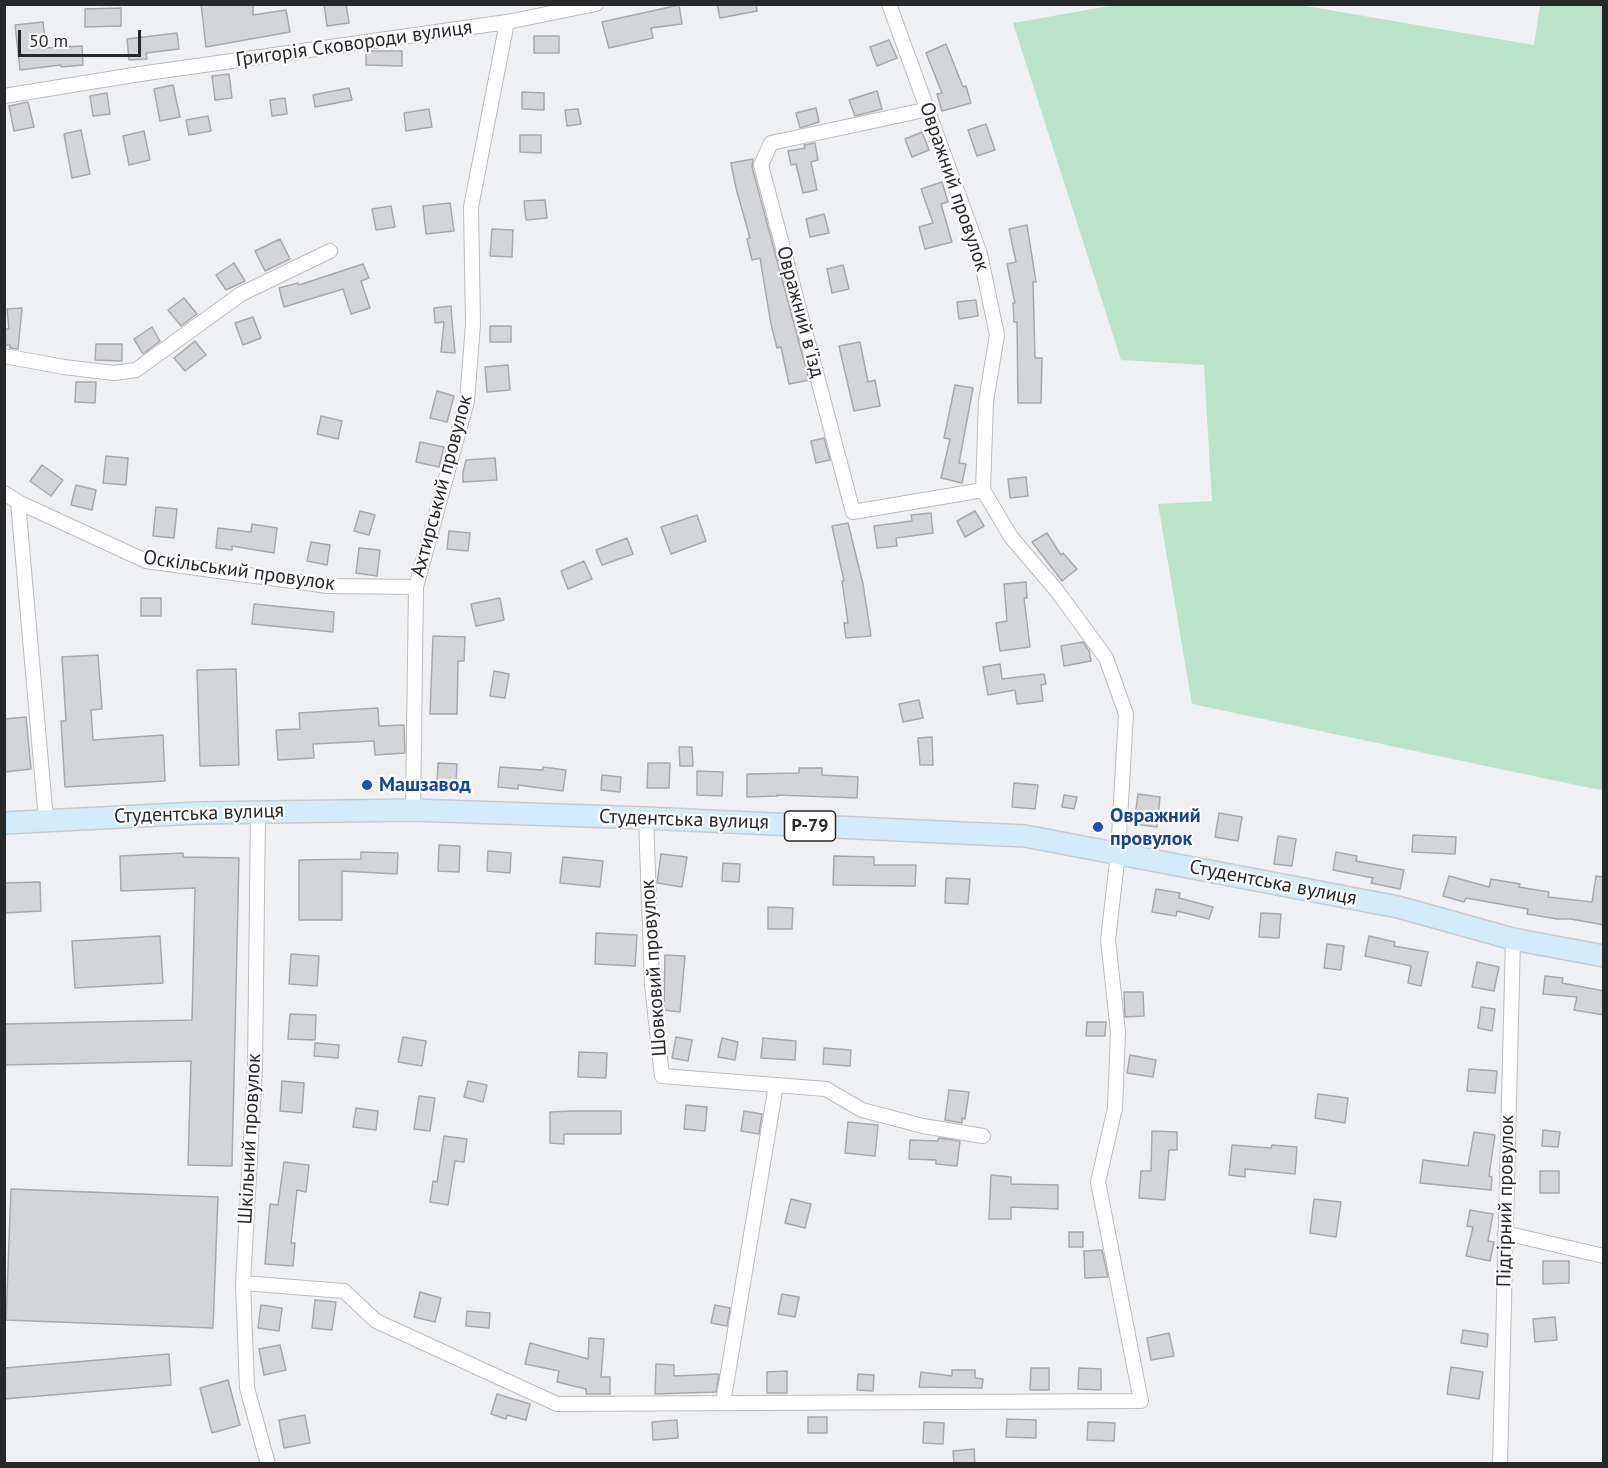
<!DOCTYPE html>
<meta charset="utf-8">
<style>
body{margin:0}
#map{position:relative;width:1608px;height:1468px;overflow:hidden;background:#eff0f4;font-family:"PT Sans",sans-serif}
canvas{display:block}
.frame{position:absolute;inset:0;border:6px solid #272829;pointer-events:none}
.scale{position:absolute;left:18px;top:30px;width:123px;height:27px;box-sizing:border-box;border:3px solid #272829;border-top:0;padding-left:8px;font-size:18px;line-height:21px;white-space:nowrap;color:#272829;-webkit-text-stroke:4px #fefefe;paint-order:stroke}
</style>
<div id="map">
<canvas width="1608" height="1468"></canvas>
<div class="frame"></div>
<div class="scale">50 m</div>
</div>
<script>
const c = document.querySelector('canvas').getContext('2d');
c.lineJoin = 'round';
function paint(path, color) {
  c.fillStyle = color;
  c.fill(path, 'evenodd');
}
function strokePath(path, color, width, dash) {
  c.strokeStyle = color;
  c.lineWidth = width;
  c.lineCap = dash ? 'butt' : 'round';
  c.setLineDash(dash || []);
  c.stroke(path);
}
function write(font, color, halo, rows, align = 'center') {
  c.font = font + ' "PT Sans",sans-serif';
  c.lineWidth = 4.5;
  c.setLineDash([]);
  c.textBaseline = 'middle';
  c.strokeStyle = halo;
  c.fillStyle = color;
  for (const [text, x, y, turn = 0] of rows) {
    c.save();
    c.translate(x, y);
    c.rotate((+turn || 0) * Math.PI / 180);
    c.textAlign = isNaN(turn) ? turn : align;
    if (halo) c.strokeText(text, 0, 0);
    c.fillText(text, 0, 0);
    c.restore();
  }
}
const green = new Path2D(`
 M1294 4 1534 45 1540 5H1603V790L1595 789 1192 704 1158 504 1212 501 1204 365 1121 360 1013 23 1115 5Z`);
const building = new Path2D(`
 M201 4H253V15L286 10 290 32 206 47Z
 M324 4H346L349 23 327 26Z
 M717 4H756L757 11 720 18Z
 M679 5 682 24 651 28 653 38 609 48 602 22Z
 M121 8V26L85 27V9Z
 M43 22 46 48 82 46 83 65 61 67V65L20 70 15 25Z
 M177 33 179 49 146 53 147 59 129 60 127 39Z
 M534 36H559V53H534Z
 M889 40 897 58 877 66 870 47Z
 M946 44 963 87 966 86 971 103 942 111 937 94 942 93 926 53Z
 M366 51H402V66L366 65Z
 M229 74 232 98 215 100 212 76Z
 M173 85 180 117 160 121 154 89Z
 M349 88 352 100 315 107 313 95Z
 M877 91 882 109 855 116 849 100Z
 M522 92 544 93V110L522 109Z
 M107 93 110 114 93 116 90 96Z
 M285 98 287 114 272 116 270 100Z
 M28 102 34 127 14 131 9 106Z
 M816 108 819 122 800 128 796 113Z
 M429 109 432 127 406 131 404 113Z
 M578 109 581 124 567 126 565 110Z
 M208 116 211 131 189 135 186 120Z
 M986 124 995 150 977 156 968 130Z
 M81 130 90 174 72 178 64 134Z
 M144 131 150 160 129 165 123 136Z
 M922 132 929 150 912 157 905 139Z
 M520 135H541V153L520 152Z
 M815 143 818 160 811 162 817 190 803 193 796 164 791 165 788 151 805 148 804 145Z
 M753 159 752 167 809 380 789 384 781 347 777 348 771 324 760 258 752 260 747 239 750 238 736 188 731 163Z
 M942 182 948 202 941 204 952 242 925 249 919 227 933 223 921 189Z
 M545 200 547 218 526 220 524 201Z
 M450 203 454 231 426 234 423 206Z
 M391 206 395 227 376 230 372 209Z
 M824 214 829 233 810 237 806 219Z
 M1027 225 1036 282H1033L1035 358H1042L1041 403H1018L1017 322H1014L1013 303H1015L1007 264 1016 262 1009 229Z
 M492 229 513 230 512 257 490 256Z
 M280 239 290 259 265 271 255 251Z
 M234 263 245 281 226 290 216 275Z
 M363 264 369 278 361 281 370 308 351 314 343 289 284 307 279 288 298 283 299 285Z
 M843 265 849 289 832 293 827 269Z
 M184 298 197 314 181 326 168 310Z
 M976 300 978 316 959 319 957 302Z
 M451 306 452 321 455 353 441 352 444 322 435 323 434 308Z
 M22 308 18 349 10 348V345H4V329H9L7 309Z
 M253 317 261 338 243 345 235 323Z
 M490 326H511V342H490Z
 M152 327 160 341 143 354 134 339Z
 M195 341 206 355 185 371 174 358Z
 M860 342 868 382 875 380 880 406 854 411 839 346Z
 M96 344H122V361L95 360Z
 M508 365 510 390 487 392 485 367Z
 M76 382H96L95 403 75 402Z
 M955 385 973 388 959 463 966 464 962 483 941 478 950 439 944 438Z
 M437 391 454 396 447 422 430 418Z
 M321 416 342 421 338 439 317 434Z
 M824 438 830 460 816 463 811 441Z
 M420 442 444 447 439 467 416 462Z
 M106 456 128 458 126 485 103 483Z
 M495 458 497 480 463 482V472L466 460Z
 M42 465 63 480 51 496 30 481Z
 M1026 477 1028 496 1010 498 1008 479Z
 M76 485 96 490 92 510 71 505Z
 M156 507 177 509 174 538 153 536Z
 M360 511 375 515 369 535 354 531Z
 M975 511 984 526 965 537 957 521Z
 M931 513 933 533 896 538 897 546 877 548 874 526 912 521 911 515Z
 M697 515 706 541 671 554 661 527Z
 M848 523 863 584 871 636 846 638 844 623H848L842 581H844L832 526Z
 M252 524 277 528 274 553 232 546V550L216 548 218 528 251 532Z
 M449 531 470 533 468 551 447 549Z
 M1047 533 1061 555 1063 553 1077 569 1062 581 1032 542Z
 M627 538 633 554 602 565 596 550Z
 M311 542 330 545 327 565 307 561Z
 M359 548 380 550 377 576 356 573Z
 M584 561 592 579 568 589 561 571Z
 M1026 582 1027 598H1024L1030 647 1000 651 996 623 1007 621 1004 584Z
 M141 598H161V616H141Z
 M500 598 504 620 476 626 471 604Z
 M254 604 334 612 333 632 252 624Z
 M433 636 465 637 464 661H458L457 714H430Z
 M1083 642 1089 651 1091 661 1064 666 1061 646Z
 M98 655 102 709 91 710 93 740 163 735 165 781 65 787 61 721H66L62 657Z
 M1000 664 1002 679 1044 674 1046 684 1041 685 1043 701 1017 704 1015 690 988 695 983 667Z
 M236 669 239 765 200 766 197 670Z
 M494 671 509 674 505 698 490 696Z
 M919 700 923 718 903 722 899 704Z
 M378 708 379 726 404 725 405 753 375 755 374 741 313 744 314 758 278 760 276 730 300 729 299 713Z
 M26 717 31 769 4 772V719Z
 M932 737 933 765H920L918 738Z
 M679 747H692L693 766H680Z
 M438 763 457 764 456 784 437 783Z
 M648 763H670L669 788H647Z
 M500 767 543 770V767L566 770 563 791 518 785V789L498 787Z
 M799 768H822V775L858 777 857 798 777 795V796L747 797V774L799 773Z
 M697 771 723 772 722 796 697 795Z
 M602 775 621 777 620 792 601 790Z
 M1014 783 1038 785 1035 809 1012 807Z
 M1138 794 1160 797 1157 827 1134 824Z
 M1064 795 1077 797 1074 809 1062 807Z
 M1219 813 1242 817 1238 841 1215 837Z
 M1413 835 1456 837 1455 854 1412 852Z
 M1278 836 1296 839 1292 866 1274 864Z
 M439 845 460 846 459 872 438 871Z
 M488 851 511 853 510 873 487 871Z
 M361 852 398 853 397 874 342 871V920H299V860L361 859Z
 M1336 852 1357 856 1356 861 1404 870 1400 889 1371 883 1373 878 1333 870Z
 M183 853V857L239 858 232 1166 188 1165 191 1061 4 1065V1024L192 1020 195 888 121 891 120 856Z
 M661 854 687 857 682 887 657 883Z
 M834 856 874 857V865H916L915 886 833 885Z
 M563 857 603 861 600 887 560 883Z
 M723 863 740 864 739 882 722 881Z
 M1449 876 1489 887 1491 879 1520 884 1519 887 1549 892 1548 897 1592 902 1596 876 1604 877V925L1571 919H1557L1527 914 1528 909 1466 898 1464 902 1443 896Z
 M946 878 970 879 968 904 945 903Z
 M40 882 41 911 4 913V883Z
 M1156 889 1180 893 1179 898 1213 907 1209 919 1177 911 1176 916 1152 912Z
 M768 907 793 908 792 929H768Z
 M1261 913 1281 914 1279 938 1259 937Z
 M596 933 637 935 635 966 595 964Z
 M160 936 163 983 75 988 72 941Z
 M1369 936 1395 942 1394 946 1428 952 1421 986 1408 983 1411 966 1365 956Z
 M1327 944 1344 946 1341 970 1324 968Z
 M291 954 319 956 317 986 289 984Z
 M665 955 685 956 680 1012 664 1010Z
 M1477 962 1499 967 1494 991 1472 987Z
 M1545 976 1563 978 1562 983 1604 991V1015L1574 1010 1577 997 1543 994Z
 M1124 992H1143L1144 1016 1125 1017Z
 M1481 1007 1495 1009 1492 1031 1478 1028Z
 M290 1014 316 1015 315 1040 288 1039Z
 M1087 1022H1106L1105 1036H1086Z
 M403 1037 426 1041 422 1066 398 1062Z
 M676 1037 692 1040 688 1061 672 1058Z
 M722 1038 738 1042 735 1060 718 1057Z
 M763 1038 796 1041 795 1060 761 1058Z
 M315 1043 339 1045 338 1058 314 1056Z
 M824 1048 851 1050 850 1066 823 1064Z
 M579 1052 607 1053 606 1078 578 1077Z
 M1130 1055 1156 1060 1153 1077 1127 1073Z
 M1469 1069 1497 1071 1495 1093 1467 1091Z
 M282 1081 304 1083 302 1113 280 1111Z
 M468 1081 487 1085 483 1102 464 1097Z
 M949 1090 969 1092 965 1119 962 1118V1123L945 1120Z
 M1318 1094 1348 1098 1345 1123 1315 1118Z
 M419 1096 435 1098 430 1131 414 1129Z
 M686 1105 707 1107 705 1131 684 1129Z
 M356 1108 378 1111 376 1130 353 1127Z
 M573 1111H621V1134H564V1144L550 1143V1112Z
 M744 1111 762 1114 759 1134 741 1131Z
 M848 1122 878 1125 875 1156 845 1153Z
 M1543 1130 1560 1132 1558 1147 1542 1146Z
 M1152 1131 1177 1132V1150H1169L1165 1200 1139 1198 1141 1171H1151Z
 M1474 1132 1495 1135 1489 1176 1492 1177 1491 1190 1420 1183 1423 1160 1468 1166Z
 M444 1136 467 1139 464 1162 455 1161 448 1205 430 1202 433 1181 437 1182Z
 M939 1138 960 1141 957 1166 936 1164V1160L909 1159 910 1140 938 1141Z
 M1232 1145 1271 1148 1272 1145 1297 1147 1295 1174 1245 1169V1177L1229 1175Z
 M284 1162 309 1165 306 1192 297 1190 291 1243H295L293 1266 265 1264 270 1204 278 1205Z
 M1540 1171H1559V1193H1540Z
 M991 1175 1011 1177V1184L1058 1185V1209L1011 1207V1219H989Z
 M11 1189 218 1197 213 1328 6 1320Z
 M791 1199 811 1204 805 1228 785 1223Z
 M1314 1199 1341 1202 1336 1237 1310 1233Z
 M1470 1210 1493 1214 1488 1241 1494 1242 1490 1261 1466 1256 1473 1227 1467 1226Z
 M1069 1232H1083V1247H1069Z
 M1102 1250 1108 1277 1085 1278 1084 1251Z
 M1543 1261H1569V1283L1543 1284Z
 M420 1292 441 1298 435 1322 414 1317Z
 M782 1294 799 1297 795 1317 778 1314Z
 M315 1300 336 1302 332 1330 312 1328Z
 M261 1305 282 1308 279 1331 258 1328Z
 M715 1305 730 1308 727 1326 711 1323Z
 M467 1311 490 1313 489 1328 466 1326Z
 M1555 1317 1557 1340 1535 1342 1533 1319Z
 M1463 1330 1488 1334 1487 1347 1461 1343Z
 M1169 1333 1174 1356 1151 1360 1147 1338Z
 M589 1338 604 1339 601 1377H610V1394H586V1389L557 1382 559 1371 525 1364 530 1343 588 1359Z
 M280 1345 286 1370 264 1375 259 1349Z
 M169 1354 171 1385 4 1399V1368Z
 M656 1364 674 1365V1376L719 1374 716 1392 655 1394Z
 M1451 1367 1483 1372 1479 1399 1447 1394Z
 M1031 1368H1049V1390H1030Z
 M1079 1368 1101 1369V1390L1078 1389Z
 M952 1370H975V1378L983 1379 982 1388 919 1387 921 1372 952 1376Z
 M787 1371V1393H767V1372Z
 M858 1374 874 1375 873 1391 857 1390Z
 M228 1380 240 1425 212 1433 200 1388Z
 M497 1394 530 1404 526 1420 507 1415 506 1419 491 1414Z
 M305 1415 310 1443 284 1448 279 1420Z
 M808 1417H827V1433H808Z
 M1007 1419 1036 1420V1438L1006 1437Z
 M677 1420 678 1438 653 1440 652 1422Z
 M924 1422 944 1423 943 1444 923 1443Z
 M1088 1422 1115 1423 1114 1441 1087 1440Z
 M974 1449 975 1464H954L953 1451Z`);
const minor = new Path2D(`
 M4 96 140 74 507 22 596 4
 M929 109 771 143 761 165 853 512 983 490
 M4 356 64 367 114 373 136 370 241 294 330 251
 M4 493 18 502 146 561 328 586 416 587
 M18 502 46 820
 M413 810 416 587 467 401 473 324 471 207 507 22
 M258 812 255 1067 243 1283 247 1388 268 1464
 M646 818 652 985 662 1076 826 1089 862 1110 923 1126 983 1136
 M1505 1233 1604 1256
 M243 1283 344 1291 376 1321 557 1404 1141 1401 1098 1182 1115 1108 1118 1032 1108 940 1118 853 1126 714 1106 658 1057 591 1011 537 983 490 986 401 997 335 980 254 889 4
 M723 1403 776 1085
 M1500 1464 1513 939`);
const primary = new Path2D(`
 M4 823 198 813 413 810 646 818 1025 836 1398 907 1513 939 1604 956`);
const markers = [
 [367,785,6,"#1a4fb4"],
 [1098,827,6,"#1a4fb4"]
];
const shields = [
 [810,826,51]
];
const shieldNames = [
 ["Р-79",810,826]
];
const streetNames = [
 ["Григорія Сковороди вулиця",354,44,-8],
 ["Овражний провулок",954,187,71],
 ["Овражний в'їзд",800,312,75],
 ["Ахтирський провулок",442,486,-75],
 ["Оскільський провулок",239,571,8],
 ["Студентська вулиця",199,814,-2],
 ["Студентська вулиця",684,820,2],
 ["Студентська вулиця",1273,883,11],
 ["Шовковий провулок",654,968,-94],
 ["Шкільний провулок",250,1139,-87],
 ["Підгірний провулок",1506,1201,-89]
];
const transitNames = [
 ["Машзавод",379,785],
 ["Овражний",1110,816],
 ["провулок",1110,839]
];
paint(green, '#b9e4cb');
paint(building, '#d3d5d8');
strokePath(building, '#a8a9ad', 1.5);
strokePath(minor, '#babcbf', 16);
strokePath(primary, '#cbcbcc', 24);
strokePath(minor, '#fff', 14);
strokePath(primary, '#d2ebfd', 21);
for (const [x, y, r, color] of markers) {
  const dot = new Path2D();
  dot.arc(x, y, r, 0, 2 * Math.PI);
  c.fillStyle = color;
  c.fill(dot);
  strokePath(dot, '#fefefe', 2);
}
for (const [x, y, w] of shields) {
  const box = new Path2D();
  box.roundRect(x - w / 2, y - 15, w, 30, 4.5);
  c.fillStyle = '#fefefe';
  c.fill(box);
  strokePath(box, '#272829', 1.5);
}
write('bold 18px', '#272829', null, shieldNames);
write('20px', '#272829', '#fefefe', streetNames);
write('bold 20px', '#164399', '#fefefe', transitNames, 'left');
</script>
